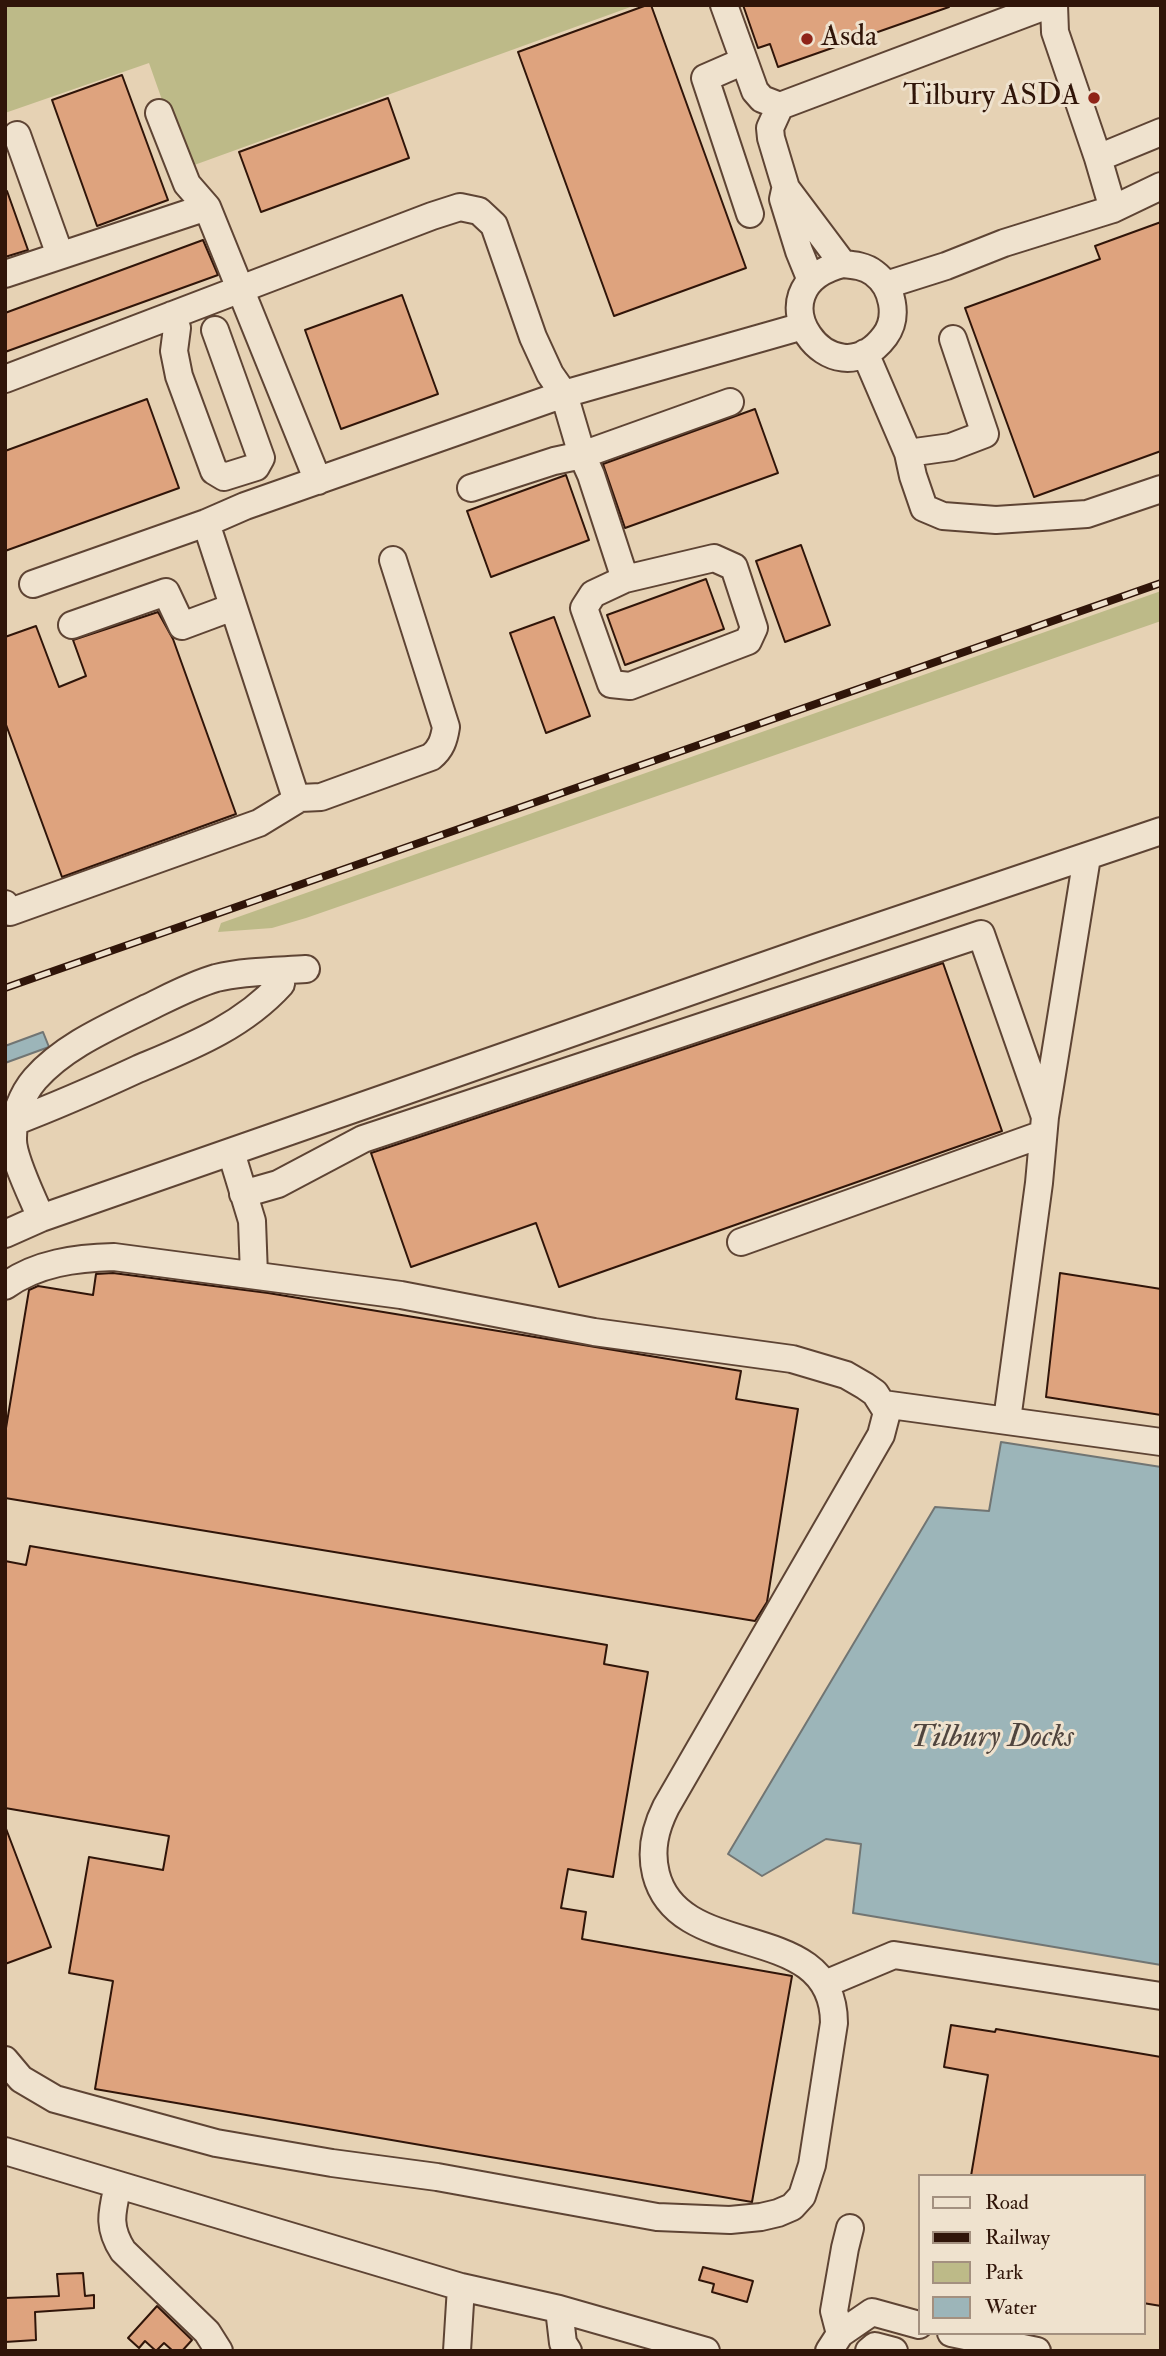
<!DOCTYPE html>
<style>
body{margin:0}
#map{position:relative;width:1166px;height:2356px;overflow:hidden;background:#e6d2b4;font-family:"IM FELL Double Pica",serif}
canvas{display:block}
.frame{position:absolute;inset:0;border:7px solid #301509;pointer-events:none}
.legend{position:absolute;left:918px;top:2174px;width:228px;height:161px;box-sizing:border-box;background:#efe2ce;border:2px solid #a3907f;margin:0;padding:9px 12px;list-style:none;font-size:21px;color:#301509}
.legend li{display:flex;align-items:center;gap:14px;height:35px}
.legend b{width:35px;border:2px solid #a3907f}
</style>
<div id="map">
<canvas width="1166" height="2356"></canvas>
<div class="frame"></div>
<ul class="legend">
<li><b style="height:9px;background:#efe2ce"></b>Road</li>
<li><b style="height:9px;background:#301509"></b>Railway</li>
<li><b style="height:19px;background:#bdba88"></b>Park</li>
<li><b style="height:19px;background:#9cb5b9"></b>Water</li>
</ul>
</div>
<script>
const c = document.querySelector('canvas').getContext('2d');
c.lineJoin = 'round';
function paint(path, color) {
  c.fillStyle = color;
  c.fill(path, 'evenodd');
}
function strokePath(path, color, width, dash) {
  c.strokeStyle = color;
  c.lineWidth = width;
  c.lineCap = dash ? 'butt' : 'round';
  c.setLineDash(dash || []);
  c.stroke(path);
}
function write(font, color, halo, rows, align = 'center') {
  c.font = font + ' "IM FELL Double Pica",serif';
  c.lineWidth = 6;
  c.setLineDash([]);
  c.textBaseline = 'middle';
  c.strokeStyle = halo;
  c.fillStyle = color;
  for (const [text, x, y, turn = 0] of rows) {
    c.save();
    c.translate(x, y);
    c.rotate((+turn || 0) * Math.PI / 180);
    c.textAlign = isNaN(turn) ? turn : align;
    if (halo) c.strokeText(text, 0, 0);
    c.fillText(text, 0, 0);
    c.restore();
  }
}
const green = new Path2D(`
 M5 5H636L186 168 149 63 5 113Z
 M1161 591V621L306 918 272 928 218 932 221 923Z`);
const water = new Path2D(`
 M43 1032 49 1047 5 1063V1046Z
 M1001 1442 1161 1467V1965L853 1913 861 1844 826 1839 762 1876 728 1854 935 1507 989 1511Z`);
const building = new Path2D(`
 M647 5H651L746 268 614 316 518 52Z
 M743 5H949V7L778 67 770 44 758 48Z
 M122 75 168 200 97 226 52 100Z
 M388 98 409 158 261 212 239 152Z
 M5 191H7L28 250 5 257Z
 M1161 222V451L1034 497 965 308 1100 259 1095 246Z
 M203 240 218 275 5 352V313Z
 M402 295 438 394 341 429 305 330Z
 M147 399 179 488 5 551V451Z
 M755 409 778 473 625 528 603 464Z
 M566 475 589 540 491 577 467 511Z
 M801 545 830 625 785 642 756 561Z
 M706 579 724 629 625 665 607 615Z
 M158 612 173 639 236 814 62 877 5 722V637L36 626 59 687 86 676 73 640Z
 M554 617 590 716 546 733 510 633Z
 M943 963 1002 1131 559 1287 536 1223 411 1267 371 1153Z
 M113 1273 268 1293 741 1371 736 1399 798 1409 767 1602 755 1621 5 1498V1434L29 1290 38 1286 93 1295 96 1274Z
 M1060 1273 1161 1289V1415L1046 1397Z
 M30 1546 607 1645 604 1664 648 1672 613 1877 568 1869 561 1908 586 1912 582 1939 792 1976 752 2202 95 2089 113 1981 69 1973 89 1857 163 1870 169 1836 5 1808V1561L26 1565Z
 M5 1826 51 1947 5 1964Z
 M951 2025 995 2032 996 2029 1161 2057V2306L1143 2303V2176H971L988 2075 944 2067Z
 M703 2267 753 2281 747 2302 712 2292 714 2284 699 2280Z
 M83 2273 85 2296 94 2295V2308L35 2312 36 2340 5 2342V2298L59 2296 57 2274Z
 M157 2306 192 2340 182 2351H173L164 2343 156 2351 145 2341 139 2348 128 2338Z`);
const minor = new Path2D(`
 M724 5 755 91 762 99 780 106 1048 5
 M1054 5 1055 32 1098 158 1113 209
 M744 61 705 78 750 214
 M780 106 770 128 771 138 786 188 843 264
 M159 113 187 184 207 207
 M17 135 60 255
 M1098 158 1161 132
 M785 190 783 199 799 251 810 278
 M843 264C854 265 865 266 874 273 893 287 899 317 885 336 833 406 747 288 843 264Z
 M5 274 207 207 318 481
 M886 285 946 266 1004 243 1113 209 1161 186
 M172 315 177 328 174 351 179 376 214 471 224 477 256 467 261 458 215 330
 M865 353 908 453 913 476 924 508 943 516 996 520 1087 514 1161 489
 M5 379 432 216 460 207 479 211 494 225 533 337 550 374 564 394 582 455 591 475 625 579 593 594 584 608 611 684 630 686 748 641 754 628 734 567 714 558 625 579
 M908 453 951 447 985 434 953 339
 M471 488 554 461 582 455 730 402
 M206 523 294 792 300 798 321 797 431 757C441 749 444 740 446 727L393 560
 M33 584 206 523 245 506 564 394 803 326
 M72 625 166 592 182 626 233 607
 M5 904 10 912 259 823 300 798
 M14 1122C56 1106 97 1088 138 1069 190 1047 242 1027 281 984L282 971
 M231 1152 252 1221 254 1275
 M243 1194 278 1184 363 1139 981 934 1045 1117
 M41 1218C33 1198 12 1157 13 1138 13 1118 22 1094 35 1079 64 1046 109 1027 147 1008 170 997 192 985 216 978 245 971 277 971 306 969
 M5 1234 41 1218 815 948 1161 831
 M741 1242 1043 1134
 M5 1286C37 1263 76 1258 114 1257L401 1295 594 1332 792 1359 846 1375 865 1386 875 1393 887 1412 881 1435 666 1807C655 1829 650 1850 656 1874 679 1965 834 1917 834 2023L812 2165 802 2196 792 2207 778 2213 761 2217 730 2220 657 2217 437 2177 332 2163 216 2143 55 2099 21 2079 5 2060
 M883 1404 1161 1442
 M1007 1420 1039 1183 1045 1117 1087 857
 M825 1984 894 1955 1161 1996
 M5 2151 461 2287 559 2309 706 2351
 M118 2185C112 2212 107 2226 123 2251L207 2332 219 2351
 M559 2309 563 2343 568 2351
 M951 2333 1037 2351
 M840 2334 834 2311 845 2248 850 2228
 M457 2351 461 2287
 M829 2351 840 2334 872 2312 919 2325
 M869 2351 875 2346 894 2351`);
const rail = new Path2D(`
 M5 988 1161 583`);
const markers = [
 [807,39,7,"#8f2418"],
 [1094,98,7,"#8f2418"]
];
const poiNames = [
 ["Asda",821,39],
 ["Tilbury ASDA",1080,98,"right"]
];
const waterNames = [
 ["Tilbury Docks",992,1739]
];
paint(green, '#bdba88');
paint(water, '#9cb5b9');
strokePath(water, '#717573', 2);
paint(building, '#dea37e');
strokePath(building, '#301509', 2);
strokePath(minor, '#5e4434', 30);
strokePath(minor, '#efe2ce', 26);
strokePath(rail, '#301509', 8);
strokePath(rail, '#efe2ce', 5, [16]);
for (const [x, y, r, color] of markers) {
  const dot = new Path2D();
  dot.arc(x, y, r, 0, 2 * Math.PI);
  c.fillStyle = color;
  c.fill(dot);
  strokePath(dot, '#efe2ce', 2.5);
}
write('30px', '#301509', '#efe2ce', poiNames, 'left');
write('italic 32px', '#50453e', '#efe2ce', waterNames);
</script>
